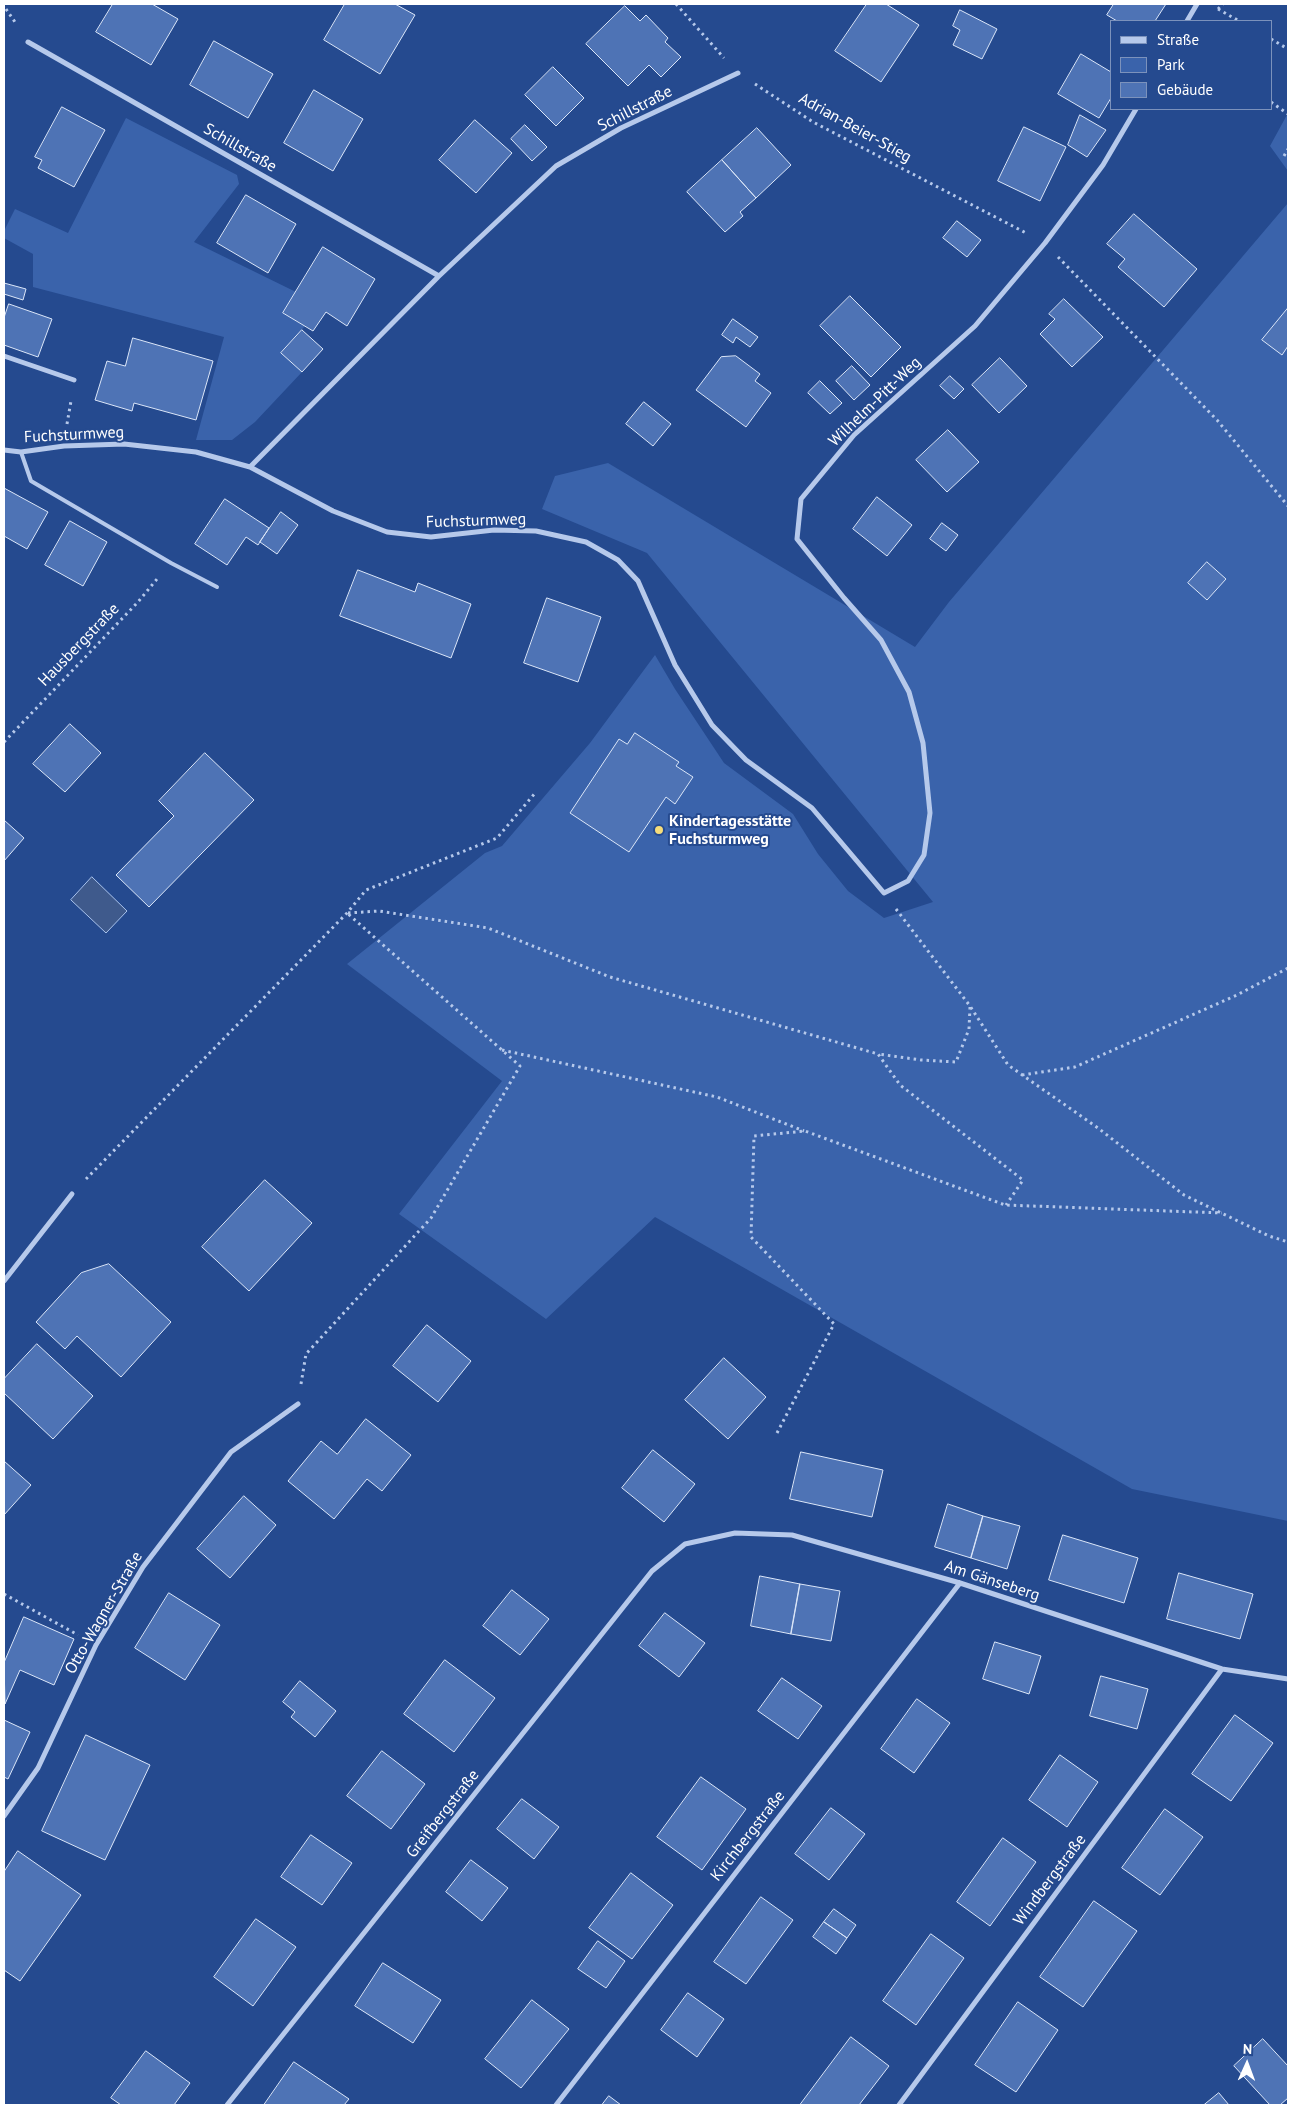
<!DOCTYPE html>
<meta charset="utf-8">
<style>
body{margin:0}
#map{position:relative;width:1292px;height:2109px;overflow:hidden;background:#254a8f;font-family:"PT Sans",sans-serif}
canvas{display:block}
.frame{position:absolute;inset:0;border:5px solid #fff;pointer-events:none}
.legend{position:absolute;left:1110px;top:20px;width:162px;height:90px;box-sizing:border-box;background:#254a8f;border:1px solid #7c92bc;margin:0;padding:6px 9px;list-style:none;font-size:15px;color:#fff}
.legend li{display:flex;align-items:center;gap:10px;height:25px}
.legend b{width:25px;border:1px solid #7c92bc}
.north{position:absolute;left:1222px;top:2039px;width:50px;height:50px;-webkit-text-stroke:4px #254a8f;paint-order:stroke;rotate:2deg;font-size:14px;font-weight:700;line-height:20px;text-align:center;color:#fff}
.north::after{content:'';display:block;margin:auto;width:18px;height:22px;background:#fff;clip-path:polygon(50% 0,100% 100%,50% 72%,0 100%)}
</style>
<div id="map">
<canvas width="1292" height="2109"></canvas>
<div class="frame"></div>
<ul class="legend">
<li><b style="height:6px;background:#b6c9eb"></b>Straße</li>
<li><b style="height:14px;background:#3a63ab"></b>Park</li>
<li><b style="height:14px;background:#4e73b5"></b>Gebäude</li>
</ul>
<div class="north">N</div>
</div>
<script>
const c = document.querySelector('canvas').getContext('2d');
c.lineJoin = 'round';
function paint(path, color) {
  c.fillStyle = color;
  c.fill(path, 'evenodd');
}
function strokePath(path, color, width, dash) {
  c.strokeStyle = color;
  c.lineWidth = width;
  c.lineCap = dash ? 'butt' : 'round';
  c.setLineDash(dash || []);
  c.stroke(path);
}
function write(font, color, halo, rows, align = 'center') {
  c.font = font + ' "PT Sans",sans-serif';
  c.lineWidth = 4;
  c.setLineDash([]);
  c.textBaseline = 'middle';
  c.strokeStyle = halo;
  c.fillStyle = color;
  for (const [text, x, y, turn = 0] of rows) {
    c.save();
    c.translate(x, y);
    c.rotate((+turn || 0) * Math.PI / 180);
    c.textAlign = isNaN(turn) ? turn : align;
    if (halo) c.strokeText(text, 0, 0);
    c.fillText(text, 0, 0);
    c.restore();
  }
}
const green = new Path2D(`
 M1288 113V171L1270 146Z
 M126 118 237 175 239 184 194 242 296 292 283 313 305 326 281 353 302 372 255 422 232 440H196L224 337 33 287V254L4 238V231L15 209 68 233Z
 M1288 203V1521L1132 1489 655 1217 546 1319 399 1214 502 1081 347 964 485 853 502 846 590 743 655 655 675 689 724 763 793 814 818 854 848 891 884 918 933 902 647 553 542 509 555 476 608 463 915 647 949 602Z`);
const water = new Path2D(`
 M92 877 127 911 106 933 71 900Z`);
const building = new Path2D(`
 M113 4H152L178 19 151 65 96 32Z
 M345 4H395L415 15 380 74 324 40Z
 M867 4H886L919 25 881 82 835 51Z
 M1114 4H1166L1155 21H1117L1107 15Z
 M625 6 640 21 646 15 668 38 665 42 681 57 661 77 649 65 628 86 586 44Z
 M960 10 997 29 982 59 953 45 960 30 953 26Z
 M214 41 273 74 248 118 190 85Z
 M1081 54 1111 72V98L1099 118 1058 94Z
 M553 67 584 98 556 126 525 95Z
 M314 90 363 119 333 171 284 143Z
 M62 107 105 130 74 187 38 168 42 160 35 157Z
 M1080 115 1106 130 1087 157 1068 145Z
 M475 120 512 153 476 193 439 160Z
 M525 125 547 147 532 161 511 139Z
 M1024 127 1066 147 1040 201 998 181Z
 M757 128 791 165 756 198 722 160Z
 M722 160 756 198 740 212 743 216 725 232 687 192Z
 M246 195 296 224 268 273 217 243Z
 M1134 214 1197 269 1164 307 1118 267 1125 259 1107 244Z
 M957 221 981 240 967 257 943 238Z
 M323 247 375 279 347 326 326 312 313 331 283 313Z
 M4 283 26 289 23 300 4 294Z
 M850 296 901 347 871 377 820 326Z
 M1064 299 1103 337 1072 367 1040 334 1055 319 1049 314Z
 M9 304 52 319 38 357 4 345V318Z
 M1288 308V346L1282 355 1262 340Z
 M733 319 758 337 750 347 736 337 733 343 722 335Z
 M302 330 323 349 302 372 281 353Z
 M133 338 213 361 196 420 134 403 132 411 95 400 107 361 125 366Z
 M736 356 760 374 755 381 771 393 746 427 696 390 721 357Z
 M1000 358 1027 386 999 413 972 385Z
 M852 366 870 385 854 400 836 381Z
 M950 376 964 389 954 399 940 386Z
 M820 381 842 403 830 414 808 393Z
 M644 402 671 424 653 446 626 424Z
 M948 430 979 462 947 492 916 460Z
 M4 488 48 512 27 549 4 536Z
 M877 497 912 525 887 556 853 529Z
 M225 499 269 528 258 545 246 537 227 565 195 544Z
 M281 512 298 525 277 554 260 542Z
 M70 521 107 542 83 586 45 565Z
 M942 523 958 535 946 551 930 539Z
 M1207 562 1226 579 1207 600 1188 583Z
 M358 570 415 592 418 583 471 604 451 658 340 616Z
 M547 598 601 617 578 682 524 663Z
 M70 724 101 753 65 792 33 764Z
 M635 733 679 762 676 766 693 777 675 804 666 797 629 852 570 813 619 739 627 744Z
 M205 753 254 800 149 907 116 875 174 816 159 801Z
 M4 820 24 838 4 861Z
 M265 1180 312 1223 249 1291 202 1247Z
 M109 1264 171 1322 121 1377 77 1336 65 1349 36 1322 81 1273Z
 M427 1325 471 1361 438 1402 393 1366Z
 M37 1344 93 1396 53 1439 4 1393V1379Z
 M724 1358 766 1397 728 1439 685 1400Z
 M366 1419 411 1455 382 1491 367 1479 334 1519 288 1481 321 1441 337 1454Z
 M653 1450 695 1484 664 1522 622 1488Z
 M801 1452 883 1470 872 1517 790 1499Z
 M4 1461 31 1485 4 1515Z
 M244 1496 276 1525 230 1578 197 1549Z
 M948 1504 983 1516 971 1558 935 1547Z
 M983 1516 1020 1526 1007 1569 971 1558Z
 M1063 1535 1138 1558 1124 1603 1049 1580Z
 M1179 1573 1253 1594 1240 1639 1167 1619Z
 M760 1576 800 1584 791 1634 751 1626Z
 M800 1584 840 1591 831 1641 791 1634Z
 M512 1590 549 1619 520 1655 483 1626Z
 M169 1593 220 1625 185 1680 135 1648Z
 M665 1613 705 1643 679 1677 639 1646Z
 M24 1617 74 1639 54 1685 20 1670 5 1704 4 1663Z
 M995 1642 1041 1656 1029 1694 983 1679Z
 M445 1660 495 1698 454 1752 404 1714Z
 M1101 1676 1148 1689 1137 1729 1090 1716Z
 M782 1678 822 1706 798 1739 758 1711Z
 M300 1681 336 1711 315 1737 291 1717 295 1712 283 1702Z
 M917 1699 950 1723 914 1773 881 1749Z
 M1235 1715 1273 1743 1231 1801 1192 1774Z
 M4 1720 30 1732 8 1779 4 1777Z
 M86 1735 150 1765 105 1860 42 1831Z
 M382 1751 425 1784 391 1829 347 1796Z
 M1060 1755 1098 1782 1067 1827 1029 1800Z
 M701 1777 746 1809 702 1870 657 1837Z
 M522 1799 559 1827 534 1859 497 1829Z
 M831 1808 865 1834 829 1880 795 1854Z
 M1165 1809 1203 1837 1160 1895 1122 1868Z
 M311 1835 352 1863 322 1905 281 1877Z
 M1003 1838 1036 1862 990 1926 957 1902Z
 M18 1851 81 1895 20 1981 4 1970V1872Z
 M471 1860 508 1888 482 1921 446 1892Z
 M631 1873 673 1905 632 1959 589 1928Z
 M761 1897 793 1920 746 1984 714 1962Z
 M1094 1901 1137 1931 1083 2007 1040 1977Z
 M834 1909 856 1925 847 1938 824 1922Z
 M256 1919 296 1947 253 2006 214 1977Z
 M824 1922 847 1938 836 1954 813 1937Z
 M931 1934 964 1958 916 2025 883 2001Z
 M598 1941 625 1961 606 1988 578 1969Z
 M383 1963 441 2000 413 2043 355 2006Z
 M688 1993 724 2019 697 2057 661 2030Z
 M532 2000 569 2029 521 2088 485 2059Z
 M1018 2002 1058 2030 1016 2092 975 2065Z
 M851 2037 889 2066 859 2105H800Z
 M1263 2039 1288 2066V2098L1280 2105H1270L1234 2066Z
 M146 2051 190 2083 174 2105H121L111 2098Z
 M294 2062 349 2099 344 2105H264Z
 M1219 2093 1229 2105H1204Z
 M609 2096 621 2105H602Z`);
const path = new Path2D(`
 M676 4 724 58
 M6 9 17 25
 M1218 9 1239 21
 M1218 9 1223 4
 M1271 39 1288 49
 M755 84 813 122 1026 233
 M1271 102 1288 114
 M1284 156 1288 149
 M1058 257 1217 420 1288 506
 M67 424 71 401
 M4 742 138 602 157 579
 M896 909 970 1006 1008 1065 1098 1128 1184 1195 1269 1236 1288 1242
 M348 913 379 911 488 928 610 977 878 1054
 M970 1007 969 1029 956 1062 921 1060 878 1054 900 1085 1023 1180 1006 1205
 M502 1050 717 1097 804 1131
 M1022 1075 1075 1067 1237 995 1288 968
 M86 1179 347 913 366 890 497 838 536 792
 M301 1384 306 1354 431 1218 520 1066 347 913
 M777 1433 834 1324 751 1237 754 1136 805 1131 1005 1205 1222 1213
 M4 1594 78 1635`);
const service = new Path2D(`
 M21 452 31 481 171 563 217 587`);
const minor = new Path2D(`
 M1187 21 1197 4
 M28 42 439 276
 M4 356 74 380
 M4 450 21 452 64 446 124 444 196 452 250 467 333 511 387 532 431 537 494 530 536 531 586 542 618 560 638 581 675 665 712 725 746 760 812 808 884 893 908 881 924 855 930 813 923 743 909 692 881 640 844 598 797 539 801 499 854 435 975 326 1045 243 1103 165 1136 109
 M250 467 439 276 556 166 621 128 738 73
 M4 1281 72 1194
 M4 1816 38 1768 96 1645 143 1567 231 1452 298 1404
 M227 2105 652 1571 685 1544 735 1533 792 1535 960 1583 1222 1669 1288 1679
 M556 2105 960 1583
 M899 2105 1222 1669`);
const markers = [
 [659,830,5,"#f5dc7a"]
];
const streetNames = [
 ["Schillstraße",635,109,-27],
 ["Adrian-Beier-Stieg",855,128,29],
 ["Schillstraße",240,148,30],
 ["Wilhelm-Pitt-Weg",875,402,-44],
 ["Fuchsturmweg",74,435,-3],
 ["Fuchsturmweg",476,521,-2],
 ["Hausbergstraße",79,645,-46],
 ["Am Gänseberg",992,1581,18],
 ["Otto-Wagner-Straße",104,1613,-60],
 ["Greifbergstraße",443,1814,-52],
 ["Kirchbergstraße",748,1836,-52],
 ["Windbergstraße",1050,1880,-53]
];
const poiNames = [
 ["Kindertagesstätte",669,821],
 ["Fuchsturmweg",669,839]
];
paint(green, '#3a63ab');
paint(water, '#3f5a8c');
strokePath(water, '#aac3ec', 1);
paint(building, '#4e73b5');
strokePath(building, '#dbe6f8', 1);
strokePath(path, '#b6c9eb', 3, [2.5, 4]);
strokePath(service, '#b6c9eb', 4);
strokePath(minor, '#b6c9eb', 5);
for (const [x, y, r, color] of markers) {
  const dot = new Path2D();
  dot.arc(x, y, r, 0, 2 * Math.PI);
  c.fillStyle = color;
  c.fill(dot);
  strokePath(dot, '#254a8f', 2);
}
write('16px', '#fff', '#254a8f', streetNames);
write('bold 16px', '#fff', '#254a8f', poiNames, 'left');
</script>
